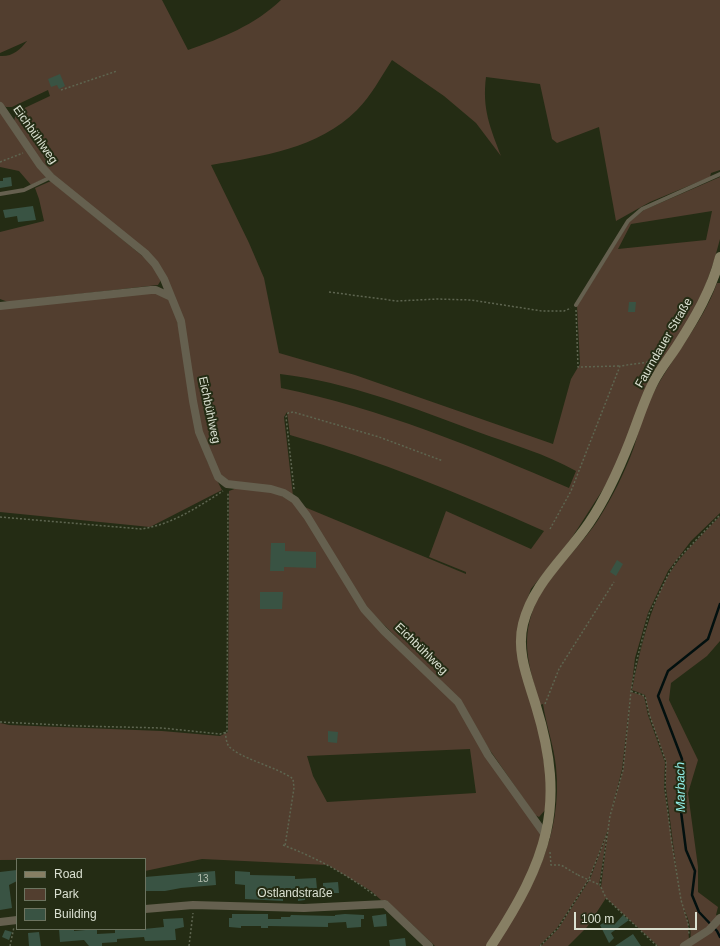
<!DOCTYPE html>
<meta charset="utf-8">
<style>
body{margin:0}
#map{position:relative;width:720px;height:946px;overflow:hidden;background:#242c14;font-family:Arial,sans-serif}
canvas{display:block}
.legend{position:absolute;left:16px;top:858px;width:130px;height:72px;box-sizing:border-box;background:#242c14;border:1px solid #6d7460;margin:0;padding:5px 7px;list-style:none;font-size:12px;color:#dae0d1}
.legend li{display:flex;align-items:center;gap:8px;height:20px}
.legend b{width:20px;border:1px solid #6d7460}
.scale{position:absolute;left:574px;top:912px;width:123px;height:18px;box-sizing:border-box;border:2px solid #dae0d1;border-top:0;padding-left:5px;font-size:12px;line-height:14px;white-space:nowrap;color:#dae0d1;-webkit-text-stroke:3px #242c14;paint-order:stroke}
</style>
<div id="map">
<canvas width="720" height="946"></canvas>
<ul class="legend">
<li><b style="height:5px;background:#877f64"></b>Road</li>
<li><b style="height:11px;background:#523e2f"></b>Park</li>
<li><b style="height:11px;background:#395343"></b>Building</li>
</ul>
<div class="scale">100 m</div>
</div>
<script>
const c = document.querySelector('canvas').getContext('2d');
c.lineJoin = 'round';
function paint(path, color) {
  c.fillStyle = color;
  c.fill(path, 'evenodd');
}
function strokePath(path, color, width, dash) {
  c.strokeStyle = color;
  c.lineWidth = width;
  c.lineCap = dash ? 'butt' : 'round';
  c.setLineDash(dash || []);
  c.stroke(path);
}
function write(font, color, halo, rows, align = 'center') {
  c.font = font + ' Arial,sans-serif';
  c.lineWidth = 4;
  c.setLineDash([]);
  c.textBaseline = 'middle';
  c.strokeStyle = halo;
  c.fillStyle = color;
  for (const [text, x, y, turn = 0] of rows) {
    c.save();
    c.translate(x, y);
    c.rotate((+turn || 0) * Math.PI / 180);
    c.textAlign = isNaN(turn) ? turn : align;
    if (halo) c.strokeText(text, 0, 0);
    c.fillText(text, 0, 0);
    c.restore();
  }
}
const green = new Path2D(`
 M0 0H162L188 50C222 38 255 25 281 0H720V170L711 173 710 177 650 202 616 221 599 127 557 143 552 139 540 84 486 77C482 109 490 127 501 156L476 123 444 96 392 60C381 77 371 96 357 110 318 149 262 156 211 165L249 243 264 278 279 353 355 375 553 444 571 379 580 364 577 306 629 222 644 210 720 177V239L714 261 702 295 609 480 571 539 531 589 520 619 540 732 547 785 546 809 539 817 535 815 487 746 460 700 366 607 302 506 466 574V572L429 557 446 511 531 549 544 531C461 494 378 460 290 435L287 412 284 417 293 496 229 481 220 474 201 431 190 361 161 268 56 177 42 163 14 122 16 112 50 96 48 90 12 107H6L0 103V56C12 57 20 50 27 41L0 53ZM712 211 706 240 618 249 631 224ZM280 374C348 382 414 408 478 432 511 444 546 454 576 471L569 488C476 448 380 408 281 388Z
 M0 110 47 177 31 185 19 171 0 167Z
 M51 181 151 263 161 280 158 285 8 302 0 299V232L44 221 39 199 35 188Z
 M717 283H720V513L691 541 668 571 648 613 635 658 622 770 611 813 623 770 631 692 644 696 648 715 665 762 664 788 677 875 666 788V761L649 714 645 695 632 690C640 649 652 595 678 561 691 545 706 531 720 516V641L707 656 671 683 669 700 698 760 688 793 698 867V892L718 907 716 915 720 917V946H688C694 935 689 920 684 909L688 923 689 941 680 946H658L606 898 587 927 568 946H541L558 929 590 879 607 834 599 885 601 887 608 830 589 879 557 928 539 946H496C532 890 563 836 556 767 554 746 546 725 543 704L540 705C532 675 521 648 531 616 542 579 577 552 598 520 612 498 625 472 634 447 639 431 643 414 651 398 670 359 702 325 717 283Z
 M154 292 166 296 174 306 207 461 222 490 150 527 0 512V309Z
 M237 488 271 491 292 501 305 518 361 609 456 703 543 836C530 875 509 911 486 946H435L386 900H381L371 891 328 865 202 859 145 871V859L0 860V723L9 725 162 731 220 736 228 732 229 491ZM470 749 476 793 327 802 313 776 307 756Z`);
const stream = new Path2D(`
 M720 604 708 639 668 671 658 696 682 759 679 796 686 850 695 871 692 895 699 912 717 931 720 937`);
const building = new Path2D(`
 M60 74 65 86 59 89 57 85 51 87 48 79Z
 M11 177 12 186 0 188V181H3V178Z
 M33 206 36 220 18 222 17 216 5 218 3 210Z
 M629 302H636L635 312H628Z
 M271 543H285V551L316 552V568L284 567V571H270Z
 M617 560 623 564 616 576 610 572Z
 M260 592H283L282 609H260Z
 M328 731 338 732 337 743 328 742Z
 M17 870V881L9 885 12 908 0 910V872Z
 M215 871 216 885 181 888 165 891H145V877Z
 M235 871 250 872V875L295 876V879L316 878 317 889H308V892H305V900L298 901V889H283V901L245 899V885L235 884Z
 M338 882 339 893H323V883Z
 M232 914H268V919H281V917H290L291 915 335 916V915L345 914 364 915V919H361V927L347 928 346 922 328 923V927L268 926V928H261V926H241V928L229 927V918H232Z
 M386 914 387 926 374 927 372 916Z
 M623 915 629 920 611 933 614 938 609 943 600 925 612 918 615 924Z
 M183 918 184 927 175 929 176 940 145 941 144 937 117 939V942L102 943V946H89L84 940 60 942 59 929H74V931L97 929V934L115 933V929L134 930 164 927 163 919Z
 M5 930 12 932 9 940 2 937Z
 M39 932 41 946H29L28 933Z
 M633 934 641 946H615Z
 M405 938 406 946H390L389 940Z`);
const path = new Path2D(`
 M61 90 117 71
 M0 162 23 153
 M329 292 397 301 437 299 471 300 542 311H564L571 308
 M576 310 578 367 620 366
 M294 489 286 417 288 413 293 412 379 437 443 461
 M0 517 141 529C171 525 198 507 223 491
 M550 529 571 491 620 366 656 361
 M631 691 645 696 649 714 666 762 665 788 671 838 681 900 688 923 689 934
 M545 704 559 669 614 582
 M0 722 80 726 162 728 220 734 227 732 228 492
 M225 732C226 736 226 741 228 745 237 758 278 767 293 779L294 788 285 846
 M283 845C317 858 346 874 376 896
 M550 852 551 865H561L578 875
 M10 946 14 927
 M189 946 193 913
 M540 946 558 928 589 879 607 834
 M657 946 606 898 600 885 610 816 623 770 631 691 637 659 649 614 669 573 677 560 720 515`);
const lane = new Path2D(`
 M0 194 24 190 51 177
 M576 305 628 221 642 209 720 174`);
const street = new Path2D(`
 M0 106 40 165 51 177 145 253 155 264 164 279 181 321 193 401 199 432 218 477 227 484 271 489 284 493 295 500 307 516 364 609 384 631 458 702 488 755 546 836
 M0 306 151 290H156L171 297
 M145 909 193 905 304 908 385 904 429 946
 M0 922 17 920
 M684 946 709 930 720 918`);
const secondary = new Path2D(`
 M491 946C547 860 567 807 536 706 528 679 516 652 523 624 533 583 566 557 589 523 606 498 619 469 630 441 638 421 644 400 654 381 660 369 670 357 677 346 695 318 712 289 720 257`);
const pathBridge = new Path2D(`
 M578 875 600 885`);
const numberNames = [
 ["13",203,879]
];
const streetNames = [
 ["Eichbühlweg",35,135,55],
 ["Faurndauer Straße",664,343,-60],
 ["Eichbühlweg",209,410,78],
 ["Eichbühlweg",421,649,44],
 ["Ostlandstraße",295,894]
];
const waterNames = [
 ["Marbach",681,787,-91]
];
paint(green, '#523e2f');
strokePath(stream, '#02100f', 2.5);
paint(building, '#395343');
strokePath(path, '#5e6550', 1.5, [2, 2]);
strokePath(lane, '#65604f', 4);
strokePath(street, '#65604f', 8);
strokePath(secondary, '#877f64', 10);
strokePath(pathBridge, '#5e6550', 1.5, [2, 2]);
write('10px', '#b2bdae', null, numberNames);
write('12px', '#dae0d1', '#242c14', streetNames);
write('italic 13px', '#91eee7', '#242c14', waterNames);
</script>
